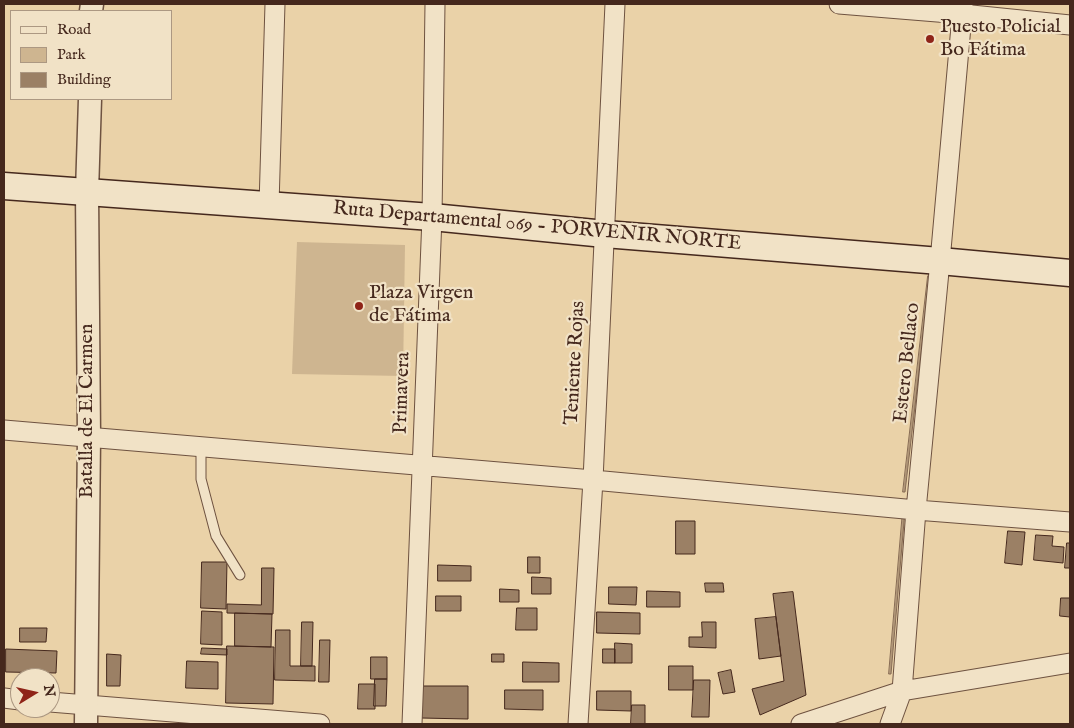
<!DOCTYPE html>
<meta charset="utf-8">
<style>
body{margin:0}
#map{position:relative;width:1074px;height:728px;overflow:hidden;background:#ead2a8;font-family:"IM FELL English",serif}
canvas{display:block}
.frame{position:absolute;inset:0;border:5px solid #45281d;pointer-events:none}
.legend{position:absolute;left:10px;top:10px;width:162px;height:90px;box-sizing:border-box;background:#f1e2c6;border:1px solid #ac9882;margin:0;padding:6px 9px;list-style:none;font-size:15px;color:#45281d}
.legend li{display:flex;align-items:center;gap:10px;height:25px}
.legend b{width:25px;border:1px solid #ac9882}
.north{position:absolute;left:10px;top:668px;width:50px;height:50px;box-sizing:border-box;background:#f1e2c6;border:1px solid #ac9882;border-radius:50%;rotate:81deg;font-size:14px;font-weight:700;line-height:20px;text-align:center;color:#45281d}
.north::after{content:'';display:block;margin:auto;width:18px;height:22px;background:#8f2418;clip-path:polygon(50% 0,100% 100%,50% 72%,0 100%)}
</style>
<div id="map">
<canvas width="1074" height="728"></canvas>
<div class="frame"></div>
<ul class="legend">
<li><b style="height:6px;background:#f1e2c6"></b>Road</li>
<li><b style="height:14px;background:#ceb590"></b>Park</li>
<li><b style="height:14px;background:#9b8065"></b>Building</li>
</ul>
<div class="north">N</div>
</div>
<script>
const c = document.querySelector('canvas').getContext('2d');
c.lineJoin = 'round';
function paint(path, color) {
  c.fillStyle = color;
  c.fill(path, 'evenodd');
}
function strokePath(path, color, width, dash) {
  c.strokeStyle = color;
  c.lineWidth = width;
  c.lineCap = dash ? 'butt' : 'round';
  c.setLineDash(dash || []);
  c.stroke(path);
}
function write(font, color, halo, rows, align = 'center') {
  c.font = font + ' "IM FELL English",serif';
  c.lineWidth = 4.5;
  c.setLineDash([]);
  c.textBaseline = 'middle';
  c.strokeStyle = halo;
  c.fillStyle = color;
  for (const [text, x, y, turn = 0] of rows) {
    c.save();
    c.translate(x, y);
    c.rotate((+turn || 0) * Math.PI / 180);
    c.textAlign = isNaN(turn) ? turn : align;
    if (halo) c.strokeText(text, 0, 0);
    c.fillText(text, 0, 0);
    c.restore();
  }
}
const green = new Path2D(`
 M297 242 405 245 403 376 292 374Z`);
const water = new Path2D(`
 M928 276 930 277 905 492H903Z
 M903 510H905L891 674H889Z`);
const building = new Path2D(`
 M676 521H695V554H676Z
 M1008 531 1025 532 1022 565 1005 563Z
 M1036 535 1053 536 1052 546 1064 547 1063 563 1034 560Z
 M1067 543H1070V568H1065Z
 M528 557H540V573H528Z
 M202 562H227L226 609 201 608Z
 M438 565 471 566V581H438Z
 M262 568H274L273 614 227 613V604L261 605Z
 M532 577 551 578V594H532Z
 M705 583H723L724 592H706Z
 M609 587H637L636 605 609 604Z
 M500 589 519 590V602H500Z
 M647 591 680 592V607H647Z
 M793 592 806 695 760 715 752 689 784 681 773 594Z
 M436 596H461V611H436Z
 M1061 598H1070V617L1060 616Z
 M517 608H537V630H516Z
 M202 611 222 612V645L201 644Z
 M597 612 640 613V634L597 633Z
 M235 613 272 614 271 647 235 646Z
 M776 617 781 656 759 659 755 619Z
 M302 622H313L312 666H301Z
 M702 622H716V648L689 647V637H702Z
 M20 628H47L46 642H20Z
 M276 630H290V666H315V681L275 680Z
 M320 640H330L329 682H319Z
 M615 643 632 644V663H615Z
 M227 646 274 647 273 704 226 703Z
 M202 648 227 649V655L201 654Z
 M6 649 57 651 56 673 6 672Z
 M603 649H615V663H603Z
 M107 654 121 655 120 686H107Z
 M492 654H504V662H492Z
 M371 657H387V679H371Z
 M187 661 218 662V689L186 688Z
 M523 662 559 663V682H523Z
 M669 666H693V690H669Z
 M731 670 735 692 723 694 718 673Z
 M375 679H387L386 706H374Z
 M694 680H710L709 717H692Z
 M359 684H375V709H358Z
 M421 686H468V719L421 718Z
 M505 690H543V710L505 709Z
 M597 691H631V711L597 710Z
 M632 705H645V724H631Z`);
const service = new Path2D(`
 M201 447V479L216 536 240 575`);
const minor = new Path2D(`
 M839 4 962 14 1070 25
 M269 205 275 4
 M4 430 593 480 916 510 1070 522
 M4 698 20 700
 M50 702 320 724
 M412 724 432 217 435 4
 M578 724 593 480 615 4
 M801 724 902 691 1070 663
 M890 724 902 691 916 510 940 261 963 4`);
const tertiary = new Path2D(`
 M91 11 92 4
 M86 724 89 437 87 192 90 99`);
const secondary = new Path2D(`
 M4 186 432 217 605 234 940 261 1070 273`);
const markers = [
 [930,39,5,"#8f2418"],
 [359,306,5,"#8f2418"]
];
const poiNames = [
 ["Puesto Policial",940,28],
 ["Bo Fátima",940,51],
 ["Plaza Virgen",369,294],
 ["de Fátima",369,317]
];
const streetNames = [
 ["Ruta Departamental 069 - PORVENIR NORTE",537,227,5],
 ["Teniente Rojas",576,363,-87],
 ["Estero Bellaco",908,363,-84],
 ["Primavera",403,393,-88],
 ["Batalla de El Carmen",88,411,-90]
];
paint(green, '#ceb590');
paint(water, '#b29879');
strokePath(water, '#866b54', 1);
paint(building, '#9b8065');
strokePath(building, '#45281d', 1);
strokePath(service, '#6e5240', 11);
strokePath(minor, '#6e5240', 21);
strokePath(tertiary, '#6e5240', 25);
strokePath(secondary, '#45281d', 29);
strokePath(service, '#f1e2c6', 9);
strokePath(minor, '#f1e2c6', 19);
strokePath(tertiary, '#f1e2c6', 22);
strokePath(secondary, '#f1e2c6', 26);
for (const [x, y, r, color] of markers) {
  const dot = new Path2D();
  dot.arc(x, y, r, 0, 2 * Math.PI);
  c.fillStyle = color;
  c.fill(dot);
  strokePath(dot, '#f1e2c6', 2);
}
write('20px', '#45281d', '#f1e2c6', poiNames, 'left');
write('20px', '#45281d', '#f1e2c6', streetNames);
</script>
